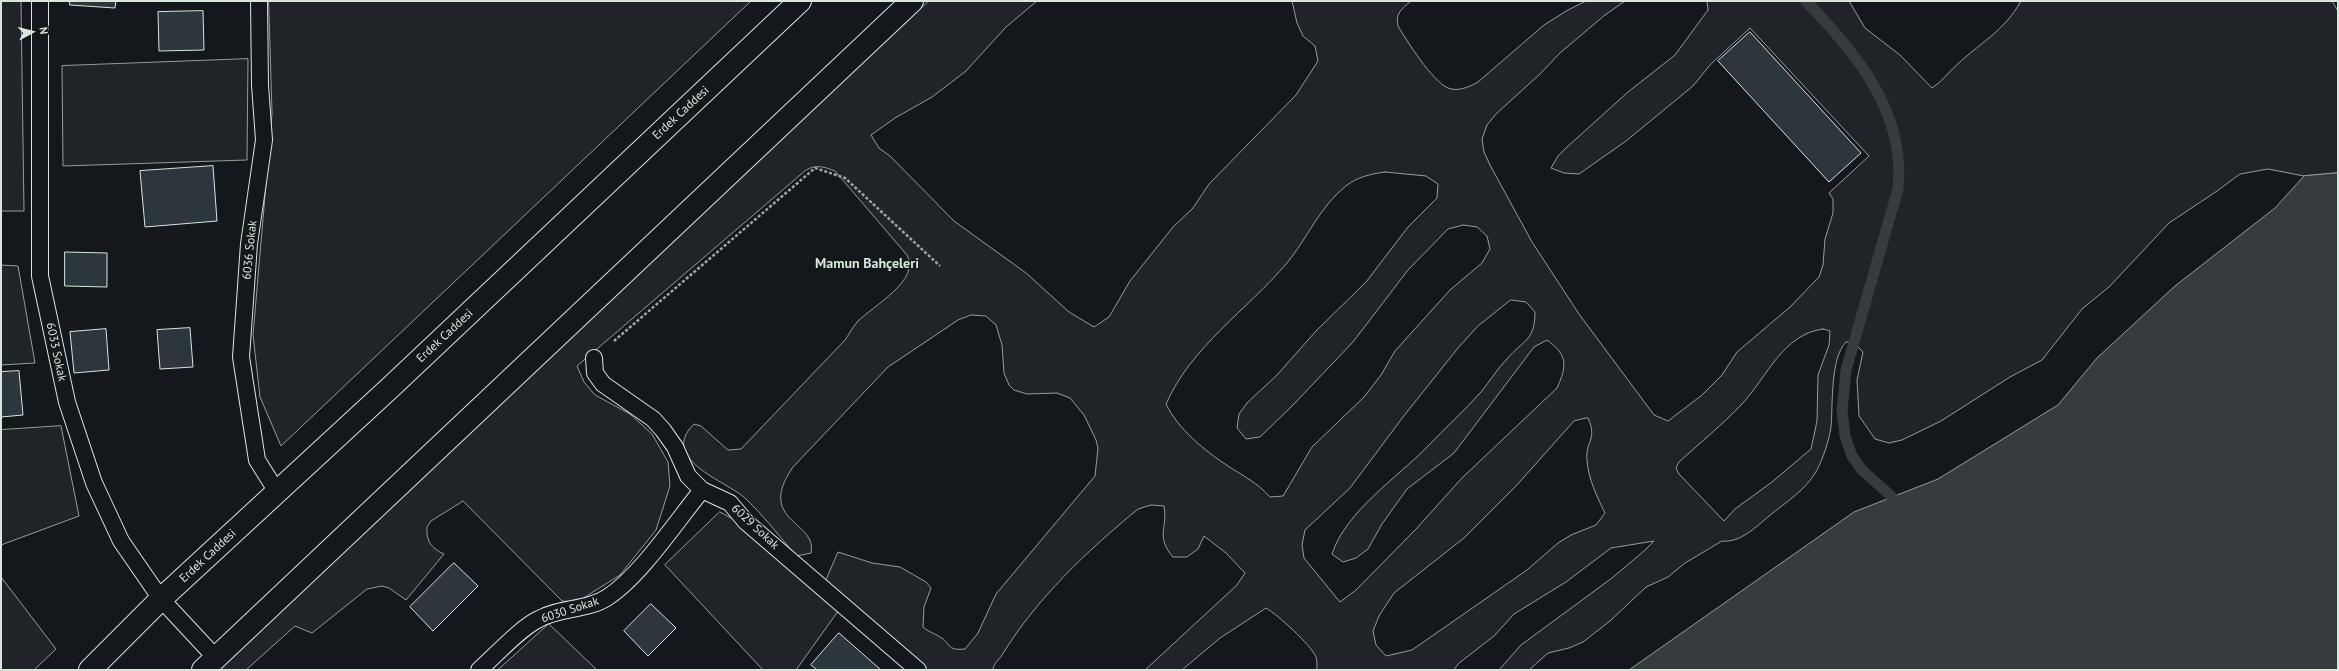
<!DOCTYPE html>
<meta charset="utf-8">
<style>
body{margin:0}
#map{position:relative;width:2339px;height:671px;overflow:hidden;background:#14181c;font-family:"PT Sans",sans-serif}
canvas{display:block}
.frame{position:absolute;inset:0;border:2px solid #d8e6dc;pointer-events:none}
.north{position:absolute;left:12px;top:12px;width:40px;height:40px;-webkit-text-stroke:3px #14181c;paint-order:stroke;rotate:83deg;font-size:11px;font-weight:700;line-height:16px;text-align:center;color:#d8e6dc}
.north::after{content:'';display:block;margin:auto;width:14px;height:18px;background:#d8e6dc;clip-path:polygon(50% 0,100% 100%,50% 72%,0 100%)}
</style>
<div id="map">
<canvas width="2339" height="671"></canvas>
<div class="frame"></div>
<div class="north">N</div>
</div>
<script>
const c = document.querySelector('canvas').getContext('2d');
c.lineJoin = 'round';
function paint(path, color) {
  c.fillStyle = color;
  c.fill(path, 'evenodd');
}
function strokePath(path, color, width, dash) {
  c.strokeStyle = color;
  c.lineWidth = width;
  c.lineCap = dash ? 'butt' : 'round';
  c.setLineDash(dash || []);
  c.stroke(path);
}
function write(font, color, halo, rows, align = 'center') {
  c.font = font + ' "PT Sans",sans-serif';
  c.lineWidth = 3;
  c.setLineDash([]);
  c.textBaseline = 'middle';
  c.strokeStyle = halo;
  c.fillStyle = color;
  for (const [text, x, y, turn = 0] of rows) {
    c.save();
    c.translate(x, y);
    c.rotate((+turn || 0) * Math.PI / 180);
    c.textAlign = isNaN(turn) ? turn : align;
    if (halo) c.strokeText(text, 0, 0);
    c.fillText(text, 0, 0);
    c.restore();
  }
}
const green = new Path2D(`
 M1 1H21L24 211H1Z
 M269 1H751L281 446 260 397 253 335 272 114Z
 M929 1H1037L1006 27 966 71 932 97 895 118 871 135 879 148 890 156 954 221 1026 273 1069 312 1094 327 1109 317 1130 281 1173 227 1193 208 1209 184 1296 95 1318 61 1315 46 1303 36 1297 23 1292 1H1411C1402 9 1395 13 1398 26 1407 41 1432 81 1448 88 1458 92 1469 87 1478 82L1544 25 1568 10 1586 1H1625L1605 15 1560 53 1540 74 1496 114 1487 125 1482 139 1484 152 1490 165 1532 242 1579 314 1654 415 1668 421 1702 395 1722 375 1737 352 1790 307 1819 277 1823 265 1825 239 1833 213V199L1829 193 1869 156 1750 28 1710 65 1693 86 1626 141 1579 174 1564 173 1551 168 1558 156 1567 147 1628 92 1675 55 1708 10 1707 1H1849L1865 28 1900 55 1932 88C1943 81 1950 70 1960 62 1984 40 2004 31 2021 1H2332L2338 11V173L2304 176 2268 169 2240 174 2217 191 2169 223 2109 287 2082 309 2042 360 2010 377 1941 421 1902 440 1889 443 1875 439 1859 416 1857 380 1863 352 1853 342H1846C1830 358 1833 405 1831 427 1829 441 1823 458 1817 470 1807 489 1785 503 1769 516 1756 527 1740 543 1722 541L1685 563 1668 577 1646 587 1610 621 1583 642 1569 648 1548 653 1529 670H1499L1521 645 1612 578 1644 551 1654 541 1611 548 1566 582 1514 614 1494 636 1458 664 1454 670H1317C1317 666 1317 660 1316 657 1311 645 1278 615 1266 608L1220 638 1182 670H1145L1237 585 1245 573 1226 553 1204 536 1198 549 1187 557H1173C1155 536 1168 529 1164 506L1151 505 1138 509C1087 551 1037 598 1002 655 999 660 993 664 993 670H926L825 582 838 552 872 563 900 567 926 582 931 588 924 607 923 627C930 633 934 633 940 637 951 643 946 651 965 649L978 633 996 594 1095 476 1098 448 1096 440 1084 415 1070 398 1057 393 1027 394 1014 390 1009 385 1004 373 1002 345 996 325 986 316 971 315 958 320 888 367 793 467C755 522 818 521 811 553L797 556 792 551C777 533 762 514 745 498 726 481 658 459 694 424L701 426 728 450 741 449 845 340C849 334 853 327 857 322 873 306 921 280 907 255L835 171C824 167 817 164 806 170L577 366 584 382 595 395 630 414 652 434 668 462 670 486 656 530 620 575 577 602 562 601 463 501 431 521 427 527C426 541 431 548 444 554L406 600 389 588 382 586 367 589 312 633 295 626 246 670H216ZM1385 172 1426 176 1438 184 1437 198 1408 227 1366 282 1316 331 1277 375 1247 403 1239 414 1237 428 1246 439 1260 437 1293 405 1353 342 1408 270 1448 229 1463 225 1477 227 1487 236 1490 249 1482 263 1450 290 1395 351 1381 375 1364 397 1312 447 1283 496 1270 497C1258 483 1243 476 1228 466 1205 451 1178 429 1166 404 1191 347 1247 310 1287 263 1307 239 1320 206 1346 186 1357 177 1371 174 1385 172ZM1511 300 1526 302 1535 312C1535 341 1523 340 1507 359 1497 369 1490 381 1481 392 1464 411 1445 428 1428 446 1397 478 1346 511 1332 554L1343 562 1356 558 1368 549 1382 524 1407 489 1454 453 1534 347 1547 340C1568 355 1567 366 1557 388L1462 478 1416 529 1356 590 1340 602 1304 558 1302 545 1305 530 1350 488 1403 417 1458 348 1478 326ZM1823 329 1830 331 1829 345 1818 375 1817 421 1811 449 1772 482 1735 509 1724 521 1679 474 1676 468 1679 462C1700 443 1723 424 1742 404 1767 377 1783 334 1823 329ZM1588 418C1598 440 1585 441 1587 460 1588 478 1597 497 1605 513L1596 525 1571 535 1558 543 1527 570 1412 650 1386 656 1376 645 1373 631 1379 616 1394 593 1464 538 1516 486 1574 421Z
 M248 59 247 160 63 166 62 66Z
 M1 265 18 266 35 363 1 365Z
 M61 426 79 516 1 545V430Z
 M720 512 740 523 841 607 796 670H763L665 565Z
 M1 577 56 649 34 670H1Z
 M549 624 597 670H498Z`);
const water = new Path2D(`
 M2338 173V670H1629L1854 512 1938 479 2058 405 2097 358 2175 286 2275 208 2304 176Z`);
const stream = new Path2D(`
 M1806 1C1856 54 1906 111 1898 189L1846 370 1842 411 1845 436 1852 456 1862 470 1892 497`);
const building = new Path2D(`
 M70 1H116L115 8 70 5Z
 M203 11 204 50 159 51 158 12Z
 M1750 32 1861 153 1829 182 1718 61Z
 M213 166 217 221 145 227 140 171Z
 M65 252 107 253V287L65 286Z
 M190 328 193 367 160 369 157 330Z
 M106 329 109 370 74 373 70 332Z
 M19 371 23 415 1 417V372Z
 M454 563 478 586 433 631 410 607Z
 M651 604 676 628 648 656 624 631Z
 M839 633 881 670H817L811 665Z`);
const path = new Path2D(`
 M614 341 815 168 845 178 940 266`);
const lane = new Path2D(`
 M40 1V276L67 402 94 483 121 541 161 599 216 658
 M259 1 260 85 264 140 249 244 241 357 257 460 277 492
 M594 358 595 373 603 384 653 419 663 430 675 447 688 476 702 490 730 503 746 522 918 670
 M479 670C496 655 520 628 539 619 560 607 587 611 608 597 641 575 676 522 702 490`);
const primary = new Path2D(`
 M90 670 161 599 393 385 800 1
 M203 670 912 1`);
const streetNames = [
 ["Erdek Caddesi",681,113,-43],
 ["6036 Sokak",250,250,-84],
 ["Erdek Caddesi",445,336,-43],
 ["6033 Sokak",56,352,78],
 ["6029 Sokak",755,527,43],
 ["Erdek Caddesi",208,556,-43],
 ["6030 Sokak",570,610,-18]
];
const quarterNames = [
 ["Mamun Bahçeleri",867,264]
];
paint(green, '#202428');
strokePath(green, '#939e99', 1);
paint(water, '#363b3e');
strokePath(water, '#939e99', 1);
strokePath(stream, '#363b3e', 11);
paint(building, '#2c363c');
strokePath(building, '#d8e6dc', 1);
strokePath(lane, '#d8e6dc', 18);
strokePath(primary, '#d8e6dc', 24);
strokePath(path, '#9da8a2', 2.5, [3, 2]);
strokePath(lane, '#14181c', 16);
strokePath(primary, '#14181c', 22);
write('12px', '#d8e6dc', '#14181c', streetNames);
write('bold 14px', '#d8e6dc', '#14181c', quarterNames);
</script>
